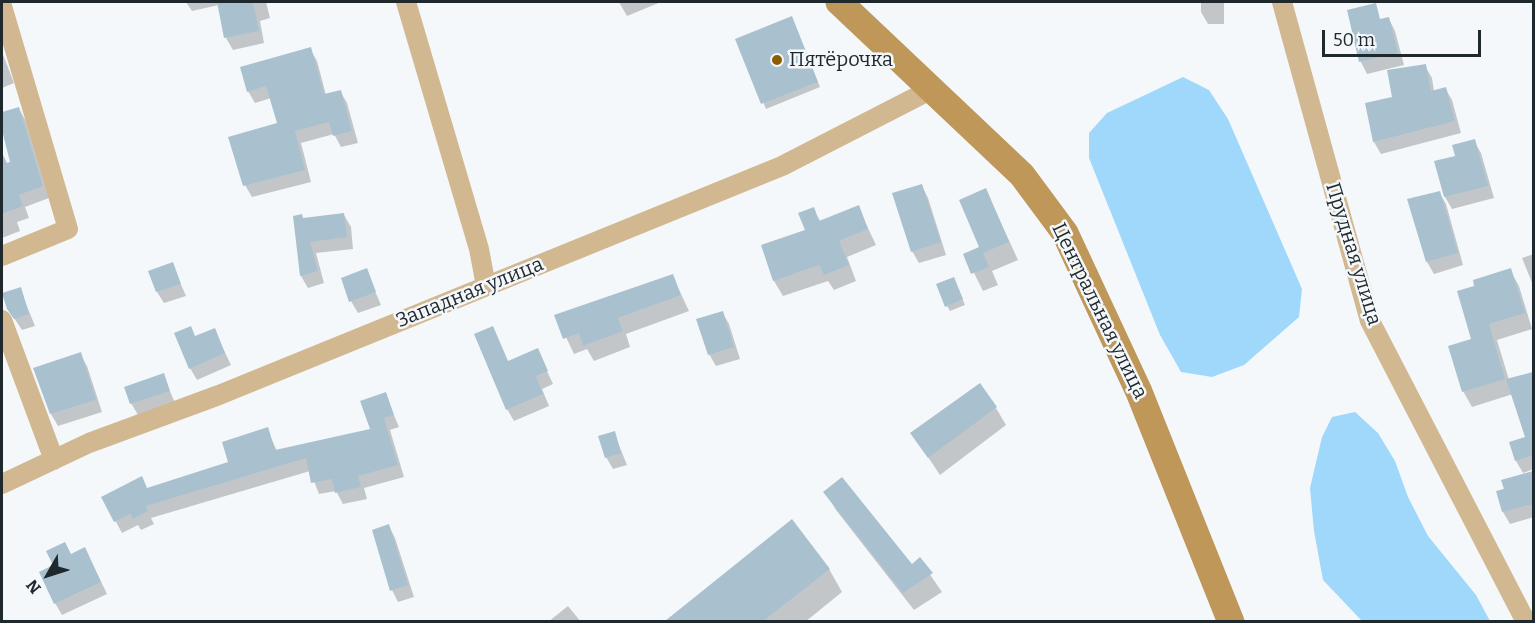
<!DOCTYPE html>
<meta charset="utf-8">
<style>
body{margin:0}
#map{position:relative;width:1535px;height:623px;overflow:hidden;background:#f4f8fb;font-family:Bitter,serif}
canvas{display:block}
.frame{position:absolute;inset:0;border:3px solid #1f282d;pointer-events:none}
.north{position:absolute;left:18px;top:545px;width:60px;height:60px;-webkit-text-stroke:4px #f4f8fb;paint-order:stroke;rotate:231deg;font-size:16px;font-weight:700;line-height:24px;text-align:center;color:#1f282d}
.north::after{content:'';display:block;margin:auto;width:21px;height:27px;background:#1f282d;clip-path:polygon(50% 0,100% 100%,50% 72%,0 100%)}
.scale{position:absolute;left:1322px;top:30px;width:159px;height:27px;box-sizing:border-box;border:3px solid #1f282d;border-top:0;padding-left:8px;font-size:18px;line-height:21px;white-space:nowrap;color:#1f282d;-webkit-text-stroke:4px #f4f8fb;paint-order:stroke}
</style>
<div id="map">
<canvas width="1535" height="623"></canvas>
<div class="frame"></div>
<div class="north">N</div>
<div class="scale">50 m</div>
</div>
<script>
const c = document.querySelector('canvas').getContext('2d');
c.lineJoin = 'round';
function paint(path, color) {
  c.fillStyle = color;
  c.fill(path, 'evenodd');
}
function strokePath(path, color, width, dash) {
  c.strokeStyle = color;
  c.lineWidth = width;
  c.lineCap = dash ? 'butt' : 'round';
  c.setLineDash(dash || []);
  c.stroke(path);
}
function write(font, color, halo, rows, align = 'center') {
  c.font = font + ' Bitter,serif';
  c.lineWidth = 5;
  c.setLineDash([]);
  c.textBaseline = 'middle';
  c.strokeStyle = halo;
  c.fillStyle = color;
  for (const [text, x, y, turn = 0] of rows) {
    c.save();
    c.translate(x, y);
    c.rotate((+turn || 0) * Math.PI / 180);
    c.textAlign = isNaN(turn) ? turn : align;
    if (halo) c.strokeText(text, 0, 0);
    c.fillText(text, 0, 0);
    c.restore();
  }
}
const water = new Path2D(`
 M1183 77 1209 90 1228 119 1302 289 1299 317 1244 365 1212 377 1181 372 1160 335 1089 158V133L1107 113Z
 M1355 412 1378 433 1395 461 1408 497 1428 536 1476 595 1490 621H1362L1323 580 1314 531 1310 488 1322 437 1332 417Z`);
const shadow = new Path2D(`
 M186 2H266L270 18 260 21 264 43 233 50 226 38 219 5 192 11Z
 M619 2H661L627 16Z
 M1201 2H1224V24H1208L1201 12Z
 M1389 19 1395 31 1404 65 1367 74 1361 62 1352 27Z
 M794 24 820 87 766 109 737 40Z
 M310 49 317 61 326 95 340 91 347 103 358 143 341 147 334 134 301 143 311 182 252 197 245 185 279 124 271 98 255 103 248 91Z
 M2 52 14 83 2 88Z
 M1425 66 1432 78 1434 91 1445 88 1452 100 1461 133 1381 154 1374 142 1367 104 1393 98Z
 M19 109 26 121 49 198 25 207 29 218 17 222 20 231 2 238V167L12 163 2 125V114Z
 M1474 141 1481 153 1494 198 1452 209 1445 197 1436 162 1456 157Z
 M922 186 928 198 946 255 919 263 912 251Z
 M986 190 1018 260 992 271 998 285 983 291 965 255 981 247Z
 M1439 192 1446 204 1463 265 1434 274 1427 262 1409 200Z
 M858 207 876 245 847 257 856 281 834 290 828 281 783 296 774 281 763 246 807 231 813 209 821 222Z
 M344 215 351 227 353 249 316 253 324 283 308 288 301 276 295 217 304 219Z
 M1534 254V285H1533L1522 258Z
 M172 264 186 296 164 303 157 292Z
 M366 270 381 305 358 313 351 301Z
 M1510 270 1519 286 1532 329 1497 340 1509 380 1534 375V469L1523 473 1516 461 1527 438 1513 394 1472 407 1463 391 1473 340 1476 287Z
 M672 275 689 311 626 334 630 347 594 361 587 349 574 354 556 316Z
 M956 284 965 305 950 311 947 306Z
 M20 289 35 326 22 330 8 309Z
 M722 312 729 324 740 359 716 366 709 354Z
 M214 330 231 365 197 380 190 368 196 338Z
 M537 350 553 384 542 389 549 406 514 421 507 409 508 362Z
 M80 354 87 366 102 412 58 426 51 414Z
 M163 375 175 403 138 415 131 403Z
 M385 394 399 427 390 430 404 477 364 488 367 499 343 504 336 491 319 494 310 471 151 518 154 524 141 530 138 525 122 533 103 498 147 489 230 463 267 429 277 451 372 431Z
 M996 408 1006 425 940 475 912 433Z
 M614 433 627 465 613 469 606 457Z
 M1531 473 1534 517 1510 524 1503 512 1498 492Z
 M825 492 912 566 920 560 942 592 914 610 836 510Z
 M792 522 829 569 842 592 805 622H667Z
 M389 526 395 538 414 597 398 602 392 590Z
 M72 556 91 561 107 594 62 615 55 603Z
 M568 606 581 622H548Z`);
const building = new Path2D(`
 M217 2H253L259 31 224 38Z
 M1376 3 1380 19 1389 17 1398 53 1359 62 1347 10Z
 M792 16 818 82 761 104 735 39Z
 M311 47 324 94 341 90 352 131 333 136 329 122 295 131 305 170 243 186 228 137 277 123 266 86 247 92 240 67Z
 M1426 64 1431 91 1446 87 1455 121 1373 142 1365 103 1392 97 1387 70Z
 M19 107 43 186 19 195 23 206 2 214V153L7 163 10 162 2 130V112Z
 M1475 139 1488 186 1444 197 1434 161 1455 156 1452 145Z
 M922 184 941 242 911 252 892 193Z
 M986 188 1009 242 983 253 989 267 971 274 963 254 979 247 959 200Z
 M1440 191 1458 253 1426 262 1407 199Z
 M859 205 868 229 839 241 849 265 824 275 819 265 773 281 761 245 805 230 798 213 814 207 819 221Z
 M344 213 347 237 310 242 318 271 300 276 293 216 302 214 303 218Z
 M173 262 181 284 156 292 148 271Z
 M367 268 376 292 349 302 341 278Z
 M1511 268 1525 313 1489 324 1505 379 1462 392 1448 346 1471 339 1457 291 1474 286 1473 280Z
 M673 274 681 295 618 318 623 331 583 346 579 333 563 339 554 315Z
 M954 277 963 299 945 307 936 284Z
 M21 287 29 314 14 319 7 309 2 293Z
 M723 311 734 347 708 355 696 319Z
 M191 326 195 336 215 328 225 353 189 369 174 333Z
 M493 326 508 361 538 348 548 371 536 376 543 394 506 410 474 334Z
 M81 352 96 400 50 414 33 368Z
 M1533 372V455L1515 461 1509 442 1525 437 1506 379Z
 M164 373 170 391 130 404 124 387Z
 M980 383 997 407 928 458 910 433Z
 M386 392 394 415 384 418 398 465 358 476 361 487 335 493 332 479 311 483 306 458 146 506 148 511 133 519 130 514 114 522 101 497 142 476 147 488 228 462 222 442 268 427 275 450 370 429 360 401Z
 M615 431 621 453 605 458 598 436Z
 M1533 471V504L1502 512 1496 491 1504 489 1501 480Z
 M842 477 912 564 920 557 933 573 903 593 823 492Z
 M792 519 830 569 763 621H665Z
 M389 524 408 585 390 591 372 530Z
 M65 542 71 554 85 547 101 582 54 604 39 572 53 565 46 551Z`);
const street = new Path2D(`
 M406 2 479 249 486 286
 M1282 2 1370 321 1526 622
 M2 6 68 229 2 256
 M2 320 54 460
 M2 484 89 443 219 395 782 166 932 89`);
const secondary = new Path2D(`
 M839 2 1022 175 1065 233 1139 392 1231 622`);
const markers = [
 [777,60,6,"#895f00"]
];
const poiNames = [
 ["Пятёрочка",789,60]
];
const streetNames = [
 ["Прудная улица",1353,254,73],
 ["Западная улица",470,293,-22],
 ["Центральная улица",1099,311,64]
];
paint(water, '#a0d8fb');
paint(shadow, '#0003');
paint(building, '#a9c0cf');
strokePath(street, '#d2b890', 20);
strokePath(secondary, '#be9759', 27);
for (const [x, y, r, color] of markers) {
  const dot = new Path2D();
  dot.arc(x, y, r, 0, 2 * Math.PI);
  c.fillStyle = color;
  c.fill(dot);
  strokePath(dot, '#f4f8fb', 2);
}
write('20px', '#1f282d', '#f4f8fb', poiNames, 'left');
write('20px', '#1f282d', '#f4f8fb', streetNames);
</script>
